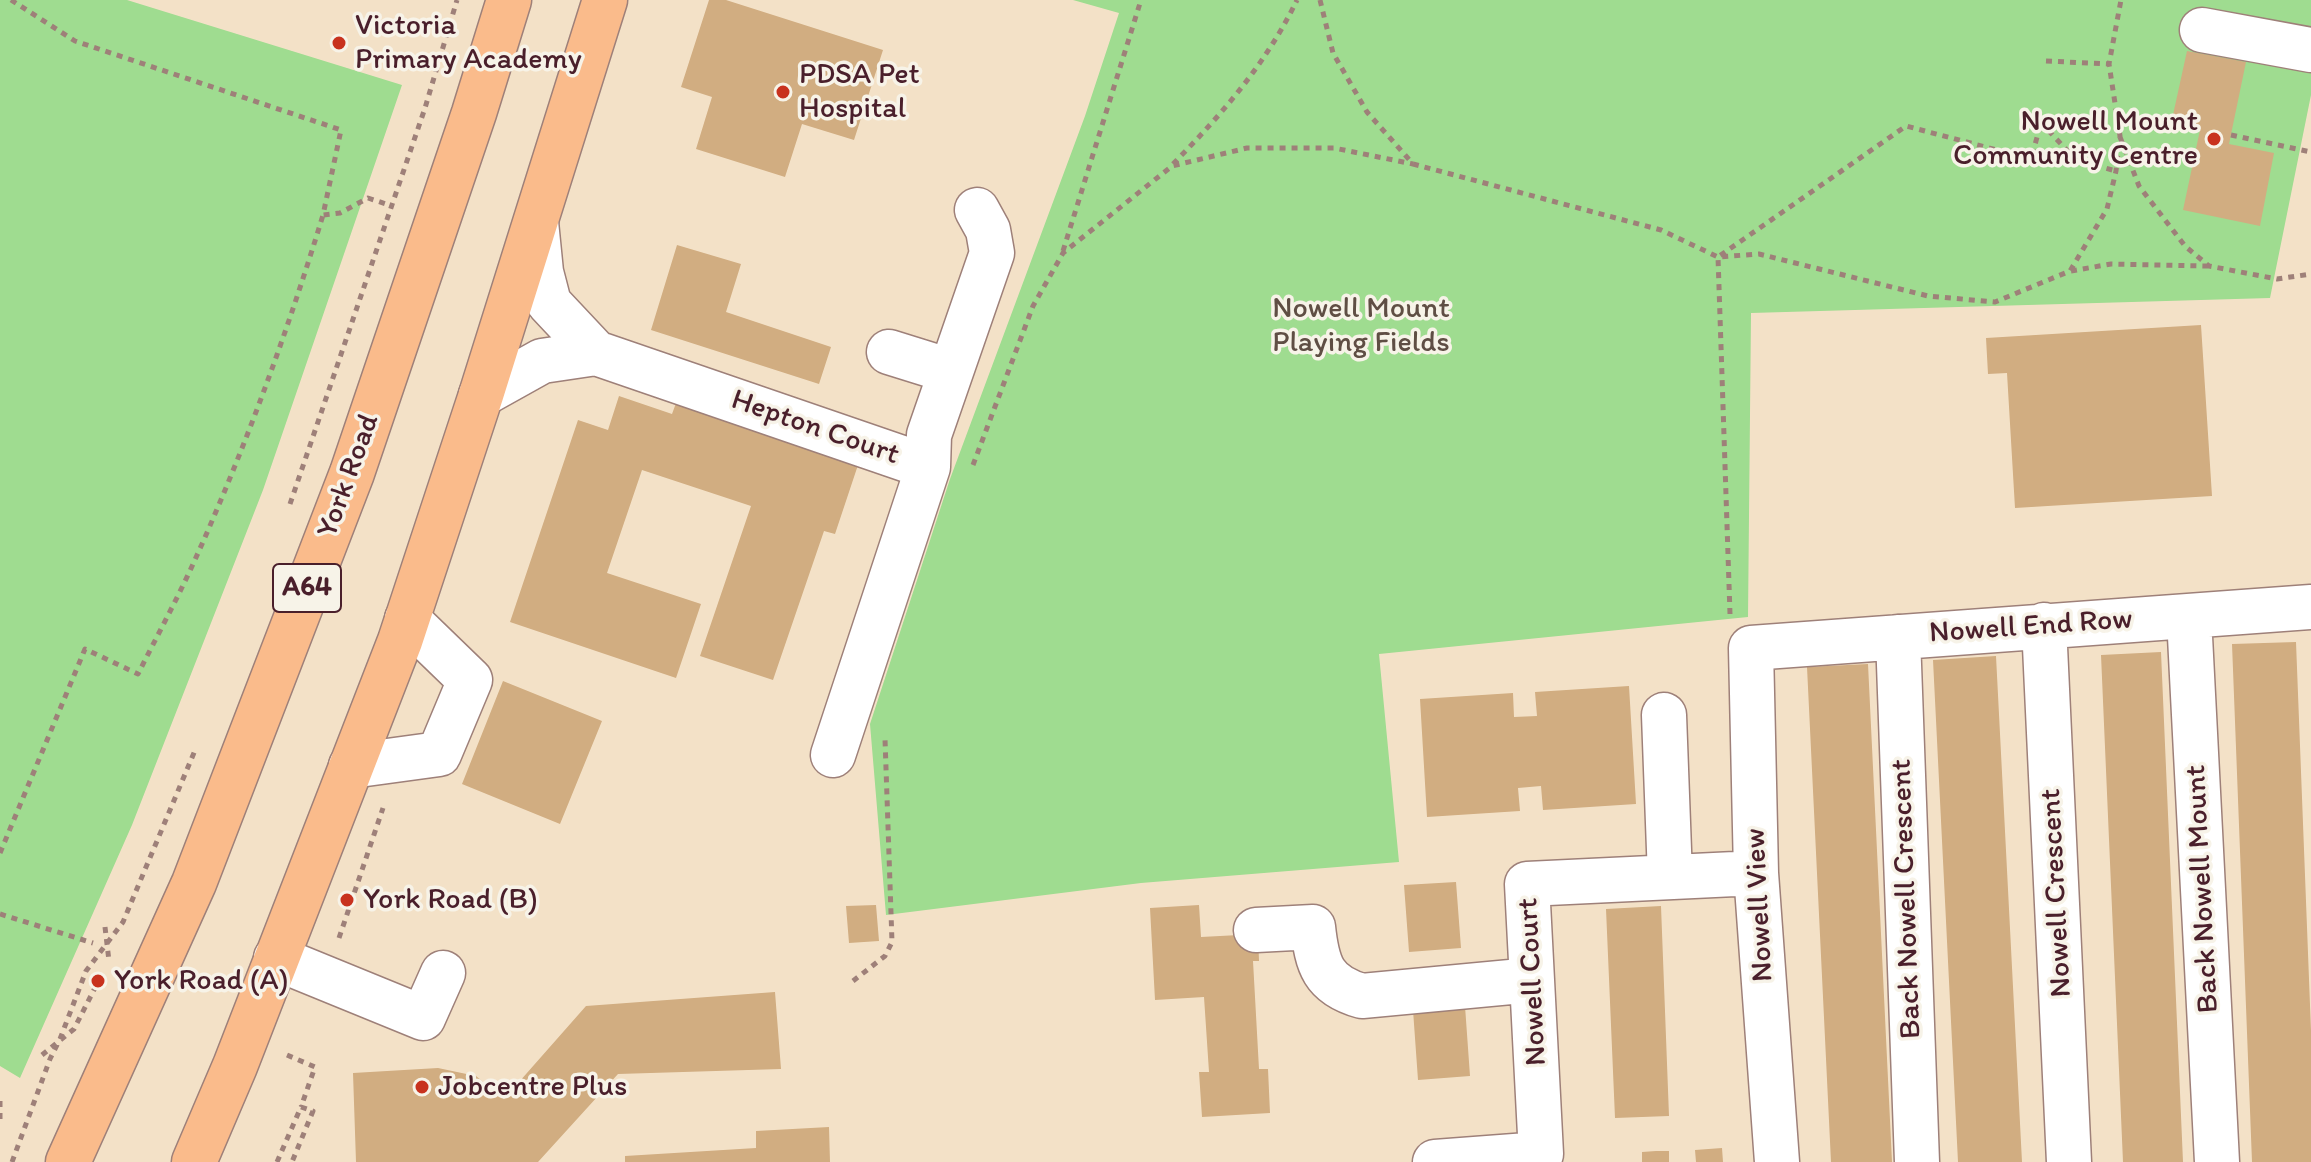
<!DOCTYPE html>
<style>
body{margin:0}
canvas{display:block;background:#f3e1c7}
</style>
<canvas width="2311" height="1162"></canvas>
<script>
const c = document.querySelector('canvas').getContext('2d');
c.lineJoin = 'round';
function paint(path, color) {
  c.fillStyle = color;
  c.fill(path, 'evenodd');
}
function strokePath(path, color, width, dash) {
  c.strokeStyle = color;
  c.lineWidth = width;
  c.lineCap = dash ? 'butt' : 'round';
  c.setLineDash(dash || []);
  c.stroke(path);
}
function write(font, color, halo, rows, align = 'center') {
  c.font = font + ' Itim,sans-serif';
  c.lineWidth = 7;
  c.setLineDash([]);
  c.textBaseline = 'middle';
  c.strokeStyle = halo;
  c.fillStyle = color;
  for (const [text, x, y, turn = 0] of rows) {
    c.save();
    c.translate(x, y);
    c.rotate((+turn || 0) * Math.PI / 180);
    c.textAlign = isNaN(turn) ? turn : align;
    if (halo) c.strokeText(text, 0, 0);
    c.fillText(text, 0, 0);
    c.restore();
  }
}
const green = new Path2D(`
 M0 0H127L402 85 263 490 132 825 20 1078 0 1066Z
 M1073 0H2311V95L2270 298 1751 313 1748 617 1379 654 1399 862 1141 883 886 915 870 724 950 479 1085 116 1119 13Z`);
const building = new Path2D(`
 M709 0H726L883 50 854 140 802 124 785 177 696 149 712 97 681 87Z
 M2187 51 2246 62 2229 144 2274 153 2260 226 2183 210 2200 130 2171 124Z
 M677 245 741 264 726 312 831 347 819 384 651 330Z
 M2201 325 2212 496 2015 508 2007 373 1988 374 1986 338Z
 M679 395 861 456 835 534 824 531 773 680 700 656 751 506 642 470 607 573 701 604 676 678 510 622 578 420 608 430 619 396 672 414Z
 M2296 642 2311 1031V1162H2252L2232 644Z
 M2161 652 2183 1162H2123L2101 655Z
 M1996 656 2022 1162H1958L1933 660Z
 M1868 664 1892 1162H1831L1807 667Z
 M503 681 602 721 560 824 462 784Z
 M1629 686 1636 804 1543 810 1541 786 1518 788 1520 811 1427 817 1420 699 1513 693 1514 717 1537 716 1535 692Z
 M1456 882 1461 948 1409 952 1404 885Z
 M876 905 879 941 849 943 846 906Z
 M1199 905 1201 937 1258 934 1259 961H1253L1259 1069H1268L1270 1113 1202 1117 1199 1072H1209L1204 997 1155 1000 1150 908Z
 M1661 906 1669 1116 1615 1118 1606 909Z
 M775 992 781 1069 618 1074 538 1162H356L353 1073 438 1068 476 1076 504 1099 586 1006Z
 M1465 1006 1470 1076 1418 1080 1413 1010Z
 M829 1127 830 1162H625V1156L756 1148V1131Z
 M1722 1148 1723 1162H1696L1695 1150Z
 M1656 1151H1669V1162H1642V1152Z`);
const path = new Path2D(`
 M11 0 75 41 341 130 323 215 340 213 368 198 392 206
 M1320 0 1333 53 1367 112 1413 164 1661 230 1718 257 1759 254 1928 296 1995 302 2070 271 2107 209 2116 171 2120 136 2109 64 2121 0
 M2046 61 2109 64
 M2032 113 2076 160 2116 171
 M2231 135 2311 152
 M2120 137 2139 186 2185 246 2209 266 2277 279 2311 274
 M1173 164C1222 114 1266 64 1297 0
 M1063 251 1141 0
 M2071 271 2111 264 2208 266
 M973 465 1033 306 1063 253 1172 166 1247 148H1334L1413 164
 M290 504 425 108 457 0
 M1730 614 1718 257 1906 126 2031 159 2041 123
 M0 853 85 649 138 674C158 634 180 594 198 553 247 443 288 330 323 215
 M0 914 93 943
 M105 927 109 961
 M339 938 383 808
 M853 981 885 956 892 942 885 739
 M42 1055 74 1029 99 980
 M287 1055 315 1067 301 1107
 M0 1101V1124
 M12 1162 50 1059 60 1039 86 971 123 922 196 748
 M277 1162 301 1107 313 1111 292 1162`);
const minor = new Path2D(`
 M2202 30 2311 50
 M889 352 950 371
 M596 353 928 467 833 755
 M481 395 542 361 596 353 549 303 541 272 536 222
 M928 467 929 435 992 253 988 230 977 210
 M2189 617 2217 1162
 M2044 625 2069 1162
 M1898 637 1917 1162
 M1664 715 1670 877
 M351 766 439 754 470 680 407 619
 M1256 930 1313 927C1317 965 1323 985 1362 996L1532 980
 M276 958 423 1018 443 973
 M1435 1162 1541 1154 1527 884 1756 873
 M1777 1162 1756 873 1751 648 2311 607`);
const highway = new Path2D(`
 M68 1162 194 883 352 473 474 113 509 0
 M194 1162 235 1066 400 641 481 395 605 0`);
const markers = [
 [339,43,8,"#c8321e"],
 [783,92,8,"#c8321e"],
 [2214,139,8,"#c8321e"],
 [347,900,8,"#c8321e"],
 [98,981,8,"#c8321e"],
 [422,1087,8,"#c8321e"]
];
const shields = [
 [307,588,68]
];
const shieldNames = [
 ["A64",307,588]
];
const poiNames = [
 ["Victoria",355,26],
 ["Primary Academy",355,60],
 ["PDSA Pet",799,75],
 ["Hospital",799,109],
 ["Nowell Mount",2198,122,"right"],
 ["Community Centre",2198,156,"right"],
 ["York Road (B)",363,900],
 ["York Road (A)",114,981],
 ["Jobcentre Plus",438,1087]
];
const parkNames = [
 ["Nowell Mount",1361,309],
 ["Playing Fields",1361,343]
];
const streetNames = [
 ["Hepton Court",815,428,19],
 ["York Road",349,476,-70],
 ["Nowell End Row",2031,627,-4],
 ["Back Nowell Mount",2203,889,-93],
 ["Nowell Crescent",2057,893,-93],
 ["Back Nowell Crescent",1907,899,-92],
 ["Nowell View",1760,905,-93],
 ["Nowell Court",1533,982,-93]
];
paint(green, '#9fdc90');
paint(building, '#d1ad81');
strokePath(minor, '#9e8079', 47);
strokePath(highway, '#9e8079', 47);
strokePath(path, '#9e8079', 5, [6, 6]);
strokePath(minor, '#fff', 44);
strokePath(highway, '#fabb8b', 44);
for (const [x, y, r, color] of markers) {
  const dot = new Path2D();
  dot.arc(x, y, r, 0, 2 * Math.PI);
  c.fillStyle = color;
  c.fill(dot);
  strokePath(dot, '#f7f3e8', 3);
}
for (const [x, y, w] of shields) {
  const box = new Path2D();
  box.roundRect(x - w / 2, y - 24, w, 48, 6);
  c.fillStyle = '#f7f3e8';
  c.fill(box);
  strokePath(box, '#4a1f2b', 2);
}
write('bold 28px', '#4a1f2b', null, shieldNames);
write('30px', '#4a1f2b', '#f7f3e8', poiNames, 'left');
write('30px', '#5f4e44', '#f7f3e8', parkNames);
write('30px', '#4a1f2b', '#f7f3e8', streetNames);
</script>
